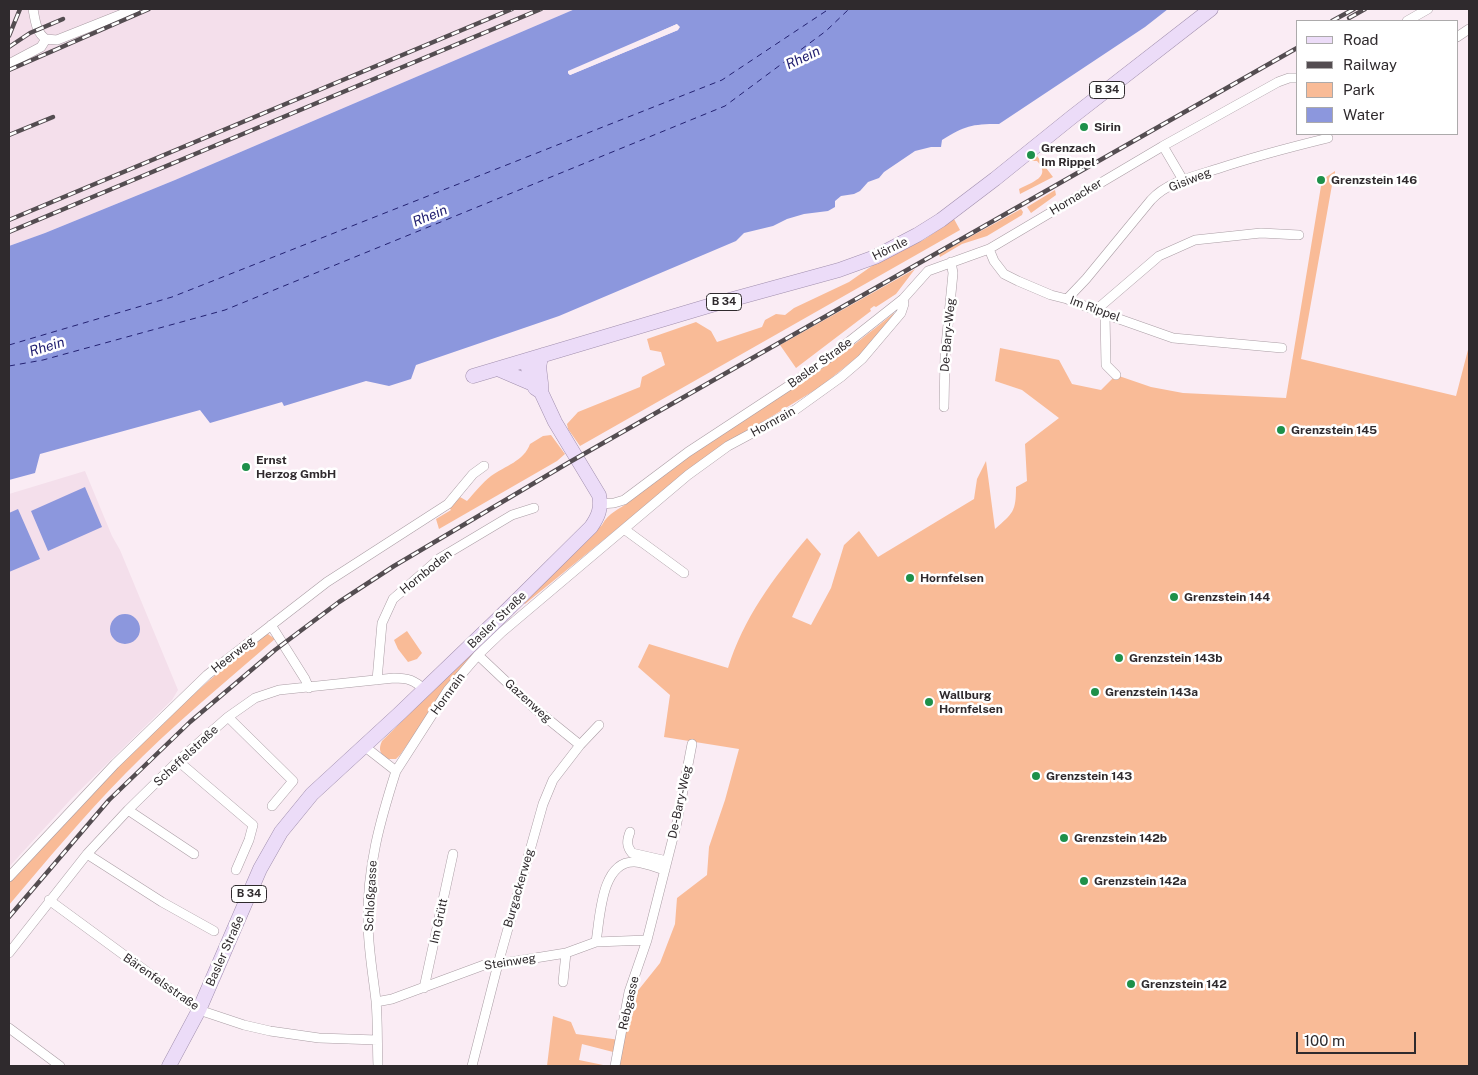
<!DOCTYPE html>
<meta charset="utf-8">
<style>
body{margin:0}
#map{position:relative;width:1478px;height:1075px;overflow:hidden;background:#faecf4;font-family:"Public Sans",sans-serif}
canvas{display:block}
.frame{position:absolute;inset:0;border:10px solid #2f2a2d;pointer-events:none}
.legend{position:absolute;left:1296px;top:20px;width:162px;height:115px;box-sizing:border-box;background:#fff;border:1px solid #acaaab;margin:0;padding:6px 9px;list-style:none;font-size:15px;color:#2f2a2d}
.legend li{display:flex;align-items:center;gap:10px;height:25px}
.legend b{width:25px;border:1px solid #acaaab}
.scale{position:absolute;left:1296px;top:1032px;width:120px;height:22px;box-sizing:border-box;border:2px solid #2f2a2d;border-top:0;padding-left:6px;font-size:15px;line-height:18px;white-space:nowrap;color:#2f2a2d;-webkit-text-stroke:4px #fff;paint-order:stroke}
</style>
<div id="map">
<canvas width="1478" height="1075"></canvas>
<div class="frame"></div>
<ul class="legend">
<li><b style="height:6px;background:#ecdcf8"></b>Road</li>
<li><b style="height:6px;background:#544d51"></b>Railway</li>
<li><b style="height:14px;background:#f9bb97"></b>Park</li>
<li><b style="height:14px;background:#8c97dd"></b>Water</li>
</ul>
<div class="scale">100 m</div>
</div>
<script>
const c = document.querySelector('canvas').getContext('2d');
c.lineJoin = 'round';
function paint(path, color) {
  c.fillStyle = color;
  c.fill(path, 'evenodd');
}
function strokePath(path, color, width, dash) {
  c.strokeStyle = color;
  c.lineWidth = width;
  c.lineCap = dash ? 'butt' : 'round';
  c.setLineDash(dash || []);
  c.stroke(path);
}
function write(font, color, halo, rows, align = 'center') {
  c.font = font + ' "Public Sans",sans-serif';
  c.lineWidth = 5;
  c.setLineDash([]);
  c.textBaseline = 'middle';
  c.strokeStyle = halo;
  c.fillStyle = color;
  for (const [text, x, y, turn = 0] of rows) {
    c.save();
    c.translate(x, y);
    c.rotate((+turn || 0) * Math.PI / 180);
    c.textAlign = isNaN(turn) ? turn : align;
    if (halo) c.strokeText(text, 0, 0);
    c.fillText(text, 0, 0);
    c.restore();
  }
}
const built = new Path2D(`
 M9 9H575L175 180 45 233 9 246Z
 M85 471 112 536 120 550 178 690 172 700 72 798 9 867V494Z`);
const green = new Path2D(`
 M1037 156 1053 177 1020 194 1019 189C1032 182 1052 177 1037 161H1031Z
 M1335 171V184L1332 185 1301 359 1456 396 1469 346V1066H615L617 1053 582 1044 579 1060 608 1066H547L553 1016 571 1022 576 1034 620 1040 628 1003 660 963 675 924 677 898 707 875 709 847 725 800 739 749 664 737 670 695 638 667 649 644 728 668C743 619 774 577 807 538L821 554 792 617 811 625 831 588 844 545 859 531 878 557 974 499 977 479 986 461 995 529C1013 513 1016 512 1016 487L1027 481 1025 444 1059 418 1022 390 995 381 1000 348 1059 360 1072 384 1101 390 1116 375 1151 387 1183 393 1286 398 1322 180Z
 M1055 190 1056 195 1031 213 1027 207Z
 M1021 209 1023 212 1022 215 987 236 962 244 940 257 939 254Z
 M954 219 960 230 580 446 568 429 567 424 578 412 640 387 642 377 665 365 661 352 650 350 647 339 696 322 711 331 717 342 762 327 765 320 776 314 785 315 794 308 849 282 879 261 925 239Z
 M915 269 896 294 876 307 874 306 870 309 871 311 796 368 780 345Z
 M894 313 895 314 865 351 820 387 733 440 693 467 525 604 523 602 602 525C609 512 619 510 630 501 690 452 757 412 821 369 846 352 870 332 894 313Z
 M551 435 565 454 557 461 439 529 436 519 451 510 449 507 460 497 467 501C474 493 482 483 491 476 505 466 524 461 530 444L543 436Z
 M407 631 422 653 417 659 408 662 398 649 394 640Z
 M268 634 275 639C224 683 172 726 125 774 84 816 47 860 9 905V883C38 852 65 818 95 787 146 735 200 687 256 641L263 635Z
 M477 647 479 649 451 682 400 755 396 759H387C380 753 378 750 382 741Z`);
const water = new Path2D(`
 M575 9H1168L1145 27 999 124C971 124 965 126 942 140L941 147H931L915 151 884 172 879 178 868 182 860 191 854 194 841 196 835 201V207L828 211 804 214 787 219 773 226 744 233 736 241 559 316 416 365 411 379 389 386 366 381 284 406 282 402 210 423 200 410 40 454 35 473 9 480V246L45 233 175 180ZM677 24 678 30 570 75 568 73Z
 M85 487 102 527 48 551 31 511Z
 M18 509 40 559 9 572V513Z
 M110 629a15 15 0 1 1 30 0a15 15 0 1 1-30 0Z`);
const pier = new Path2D(`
 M677 24 680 27 678 30 570 75 568 73V71Z`);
const ferry = new Path2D(`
 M9 345 172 297 722 80 829 9
 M9 366 43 360 225 310 725 106 826 31 849 9`);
const minor = new Path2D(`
 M33 9C35 19 36 33 46 39
 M1407 21 1428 9
 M1457 37 1469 29
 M46 39 57 40 135 9
 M9 64 41 47 46 39
 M1163 146 1183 180
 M989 249 994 261 1004 274 1018 281 1051 295 1067 299 1105 314 1173 338 1282 348
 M1067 299 1086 279 1151 200C1167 182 1195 176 1217 169 1253 157 1291 147 1328 138
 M1096 310 1159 256 1195 240 1261 233 1299 235
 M1105 314 1106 365 1116 375
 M944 407 945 356 953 273 951 262
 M600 504 614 503 624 500 688 452 790 385 827 359 903 299 928 271 989 249 1163 146 1278 82 1289 78H1297
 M624 529 684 573
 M271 625 305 679 309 688
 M478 655 533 707 580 745
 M377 680 382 623 393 599 440 558 512 515 534 508
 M228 717 293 781 272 806
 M364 746 396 771C380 821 367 867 368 921 368 948 373 974 376 1001 378 1022 377 1045 378 1066
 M178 761 253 825 249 840 236 870
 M396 771 448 690 478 655 502 632 688 475 728 446 795 410 841 377 862 359 901 313 904 304 903 299
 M128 810 194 854
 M630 832C627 840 626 846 632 853L667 861
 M87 854 162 902 214 931
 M9 877 115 764 207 675 327 582 448 504 473 474 484 466
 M49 900 199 1010 244 1025 270 1031 319 1038 377 1040
 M596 942C600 918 601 860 635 862 645 863 655 867 665 870
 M9 953 87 854 128 810 178 761 228 717 255 698 279 690 394 678C408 678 414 680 425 690
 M563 982 566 953
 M424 988 453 854
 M376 1002 392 999 484 965 498 964 566 953 596 942 647 940
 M9 1028 60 1066
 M472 1066 498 964 543 804 553 780 580 745 599 725
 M615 1066 629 992 647 940 677 822 692 744`);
const primary = new Path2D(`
 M498 369 533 384
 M473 376 715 304 839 270 875 257 917 235 941 220 995 179 1072 117 1211 9
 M541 392C543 380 535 366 543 355
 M169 1066 199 1010 260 869 281 832 312 794 399 714 498 619 591 527C598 517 602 508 599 495L555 422 541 392 535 388 530 378 528 368 531 359`);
const rail = new Path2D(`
 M1349 18 1365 9
 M1332 21 1354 9
 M9 36 20 9
 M9 47 30 33 63 19
 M9 70 149 9
 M9 135 53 117
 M9 220 512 9
 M9 232 541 9
 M9 917 109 800 190 722 275 650 339 602 394 566 568 463 1297 48`);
const markers = [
 [1084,127,5,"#1e904a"],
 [1031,155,5,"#1e904a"],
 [1321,180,5,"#1e904a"],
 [1281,430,5,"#1e904a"],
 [246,467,5,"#1e904a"],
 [910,578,5,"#1e904a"],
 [1174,597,5,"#1e904a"],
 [1119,658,5,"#1e904a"],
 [1095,692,5,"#1e904a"],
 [929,702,5,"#1e904a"],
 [1036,776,5,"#1e904a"],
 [1064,838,5,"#1e904a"],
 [1084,881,5,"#1e904a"],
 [1131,984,5,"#1e904a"]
];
const shields = [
 [1107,90,35],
 [724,302,35],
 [249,894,35]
];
const shieldNames = [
 ["B 34",1107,90],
 ["B 34",724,302],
 ["B 34",249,894]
];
const poiNames = [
 ["Sirin",1094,127],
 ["Grenzach",1041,148],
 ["Im Rippel",1041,162],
 ["Grenzstein 146",1331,180],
 ["Grenzstein 145",1291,430],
 ["Ernst",256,460],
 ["Herzog GmbH",256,474],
 ["Hornfelsen",920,578],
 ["Grenzstein 144",1184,597],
 ["Grenzstein 143b",1129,658],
 ["Grenzstein 143a",1105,692],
 ["Wallburg",939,695],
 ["Hornfelsen",939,709],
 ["Grenzstein 143",1046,776],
 ["Grenzstein 142b",1074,838],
 ["Grenzstein 142a",1094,881],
 ["Grenzstein 142",1141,984]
];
const streetNames = [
 ["Gisiweg",1190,180,-22],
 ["Hornacker",1076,197,-31],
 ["Hörnle",890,249,-26],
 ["Im Rippel",1095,309,20],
 ["De-Bary-Weg",948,335,-85],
 ["Basler Straße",820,363,-36],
 ["Hornrain",773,422,-29],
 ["Hornboden",426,572,-39],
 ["Basler Straße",497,620,-44],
 ["Heerweg",233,655,-38],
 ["Hornrain",448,694,-54],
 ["Gazenweg",528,701,42],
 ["Scheffelstraße",186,756,-43],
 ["De-Bary-Weg",680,802,-78],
 ["Burgackerweg",519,888,-74],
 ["Schloßgasse",371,896,-87],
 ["Im Grütt",439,921,-78],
 ["Basler Straße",225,951,-66],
 ["Steinweg",510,962,-9],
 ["Bärenfelsstraße",161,982,35],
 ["Rebgasse",629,1003,-77]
];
const waterNames = [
 ["Rhein",803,58,-25],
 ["Rhein",430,216,-22],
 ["Rhein",47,347,-17]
];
paint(built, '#f4dfeb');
paint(green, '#f9bb97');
paint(water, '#8c97dd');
paint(pier, '#faecf4');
strokePath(ferry, '#242272', 1, [6, 5]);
strokePath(minor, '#aa9da4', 10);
strokePath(primary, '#a18fae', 15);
strokePath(minor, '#fff', 9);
strokePath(primary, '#ecdcf8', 14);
strokePath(rail, '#544d51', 4.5);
strokePath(rail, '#fff', 2.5, [8]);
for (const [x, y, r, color] of markers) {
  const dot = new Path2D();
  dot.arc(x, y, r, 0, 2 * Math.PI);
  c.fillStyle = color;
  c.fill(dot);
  strokePath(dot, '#fff', 2);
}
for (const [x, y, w] of shields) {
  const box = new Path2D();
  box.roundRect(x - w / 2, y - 8.5, w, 17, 4);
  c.fillStyle = '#fff';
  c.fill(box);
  strokePath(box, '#2f2a2d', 1);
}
write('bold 11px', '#2f2a2d', null, shieldNames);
write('bold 12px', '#2f2a2d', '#fff', poiNames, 'left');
write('12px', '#2f2a2d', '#fff', streetNames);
write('italic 14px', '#242272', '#fff', waterNames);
</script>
